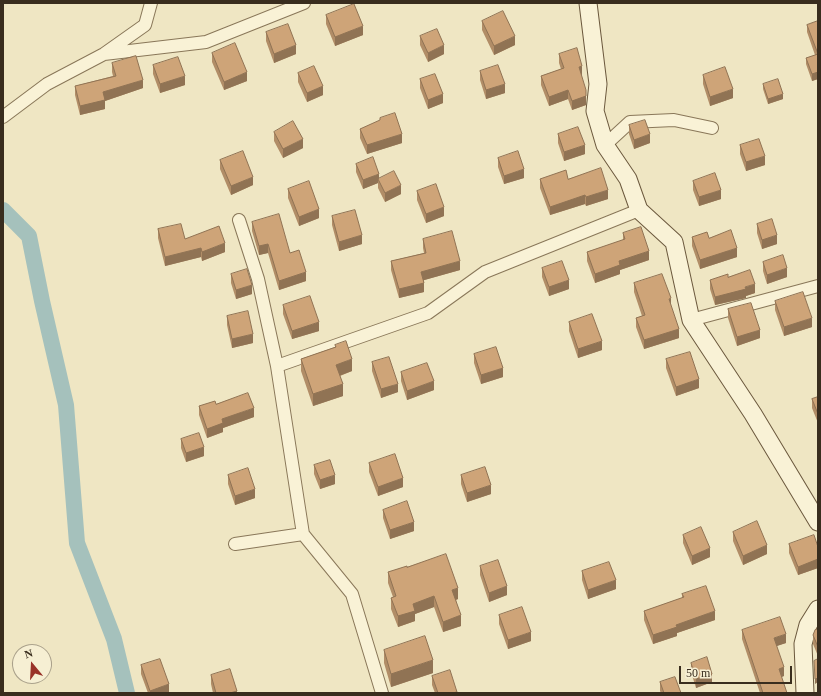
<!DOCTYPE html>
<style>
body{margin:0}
#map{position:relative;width:821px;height:696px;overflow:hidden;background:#efe6c3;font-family:Georgia,serif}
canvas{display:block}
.frame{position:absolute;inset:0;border:4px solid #392d1e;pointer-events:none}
.north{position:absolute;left:12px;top:644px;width:40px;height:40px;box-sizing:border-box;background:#f6efd3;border:1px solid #aaa18b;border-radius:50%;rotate:342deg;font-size:11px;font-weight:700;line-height:16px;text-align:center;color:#392d1e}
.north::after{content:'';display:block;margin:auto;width:14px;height:18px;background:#993228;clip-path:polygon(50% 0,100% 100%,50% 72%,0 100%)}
.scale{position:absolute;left:679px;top:666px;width:113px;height:18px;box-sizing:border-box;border:2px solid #392d1e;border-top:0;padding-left:5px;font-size:12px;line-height:14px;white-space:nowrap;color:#392d1e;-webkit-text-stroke:3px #f6efd3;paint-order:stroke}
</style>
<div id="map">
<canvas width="821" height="696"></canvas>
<div class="frame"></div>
<div class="north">N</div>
<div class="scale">50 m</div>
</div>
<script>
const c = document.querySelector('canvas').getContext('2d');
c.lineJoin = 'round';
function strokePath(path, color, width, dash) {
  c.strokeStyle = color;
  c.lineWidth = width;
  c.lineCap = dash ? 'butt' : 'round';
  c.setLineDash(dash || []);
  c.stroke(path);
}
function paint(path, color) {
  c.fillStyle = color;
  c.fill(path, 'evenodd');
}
const canal = new Path2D(`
 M3 210 29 236 42 301 66 405 77 543 114 639 127 693`);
const street = new Path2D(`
 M104 54 206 42 304 3
 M3 117 47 84 104 54 145 25 151 3
 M605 145 630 122 674 120 712 128
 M239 220 258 279 277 366 303 534 352 594 382 693
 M691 320 818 286
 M277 366 428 313 485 272 639 210
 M235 544 303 534`);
const secondary = new Path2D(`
 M588 3 598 84 595 111 605 145 628 179 639 210 674 242 691 320 753 414 818 522
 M805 693 803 644 808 625 818 609`);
const wall = new Path2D(`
 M326 15 363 35 335 46 326 24Z
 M482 21 515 45 494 55 482 30Z
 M818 21V79L812 81 806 64V58L815 55 807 32V25Z
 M266 32 296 54 274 63 266 41Z
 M420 36 444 54 428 62 420 45Z
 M212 53 247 81 224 90 212 62Z
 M559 54 582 75H581L586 99V105L572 110 568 99 549 106 541 85V76L561 69 559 63Z
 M112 63 143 88 105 101V109L80 115 75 95V86L113 76 112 72Z
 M153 65 185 85 160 93 153 74Z
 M480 71 505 93 486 99 480 80Z
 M298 73 323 95 307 102 298 82Z
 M703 75 733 98 710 106 703 84Z
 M420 79 443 103 428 109 420 88Z
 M763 84 783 99 768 104 763 89Z
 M380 118 402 143 367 154 360 138V129L380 121Z
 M629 125 650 143 634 149 629 134Z
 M274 132 303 148 283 158 274 141Z
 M558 134 585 154 564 161 558 143Z
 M740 145 765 165 746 171 740 154Z
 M498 158 524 178 504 184 498 167Z
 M220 160 253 185 231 195 220 169Z
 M356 164 379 179 401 194 385 202 378 188V183L363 189 356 172Z
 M540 179H568L608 199 586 206 585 204 550 215 540 188Z
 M693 181 721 199 699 206 693 190Z
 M288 189 319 218 299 226 288 198Z
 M417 191 444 216 426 223 417 200Z
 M332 216 362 244 339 251 332 225Z
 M252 222 290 253 306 281 279 290 268 253 259 255 252 231Z
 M757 224 777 244 762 249 757 233Z
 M158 229 185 239 225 252 202 261 201 257 165 266 158 238Z
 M623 233 649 260 620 270V274L595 283 587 261V252L623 240Z
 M692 237 709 238 737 257 700 269 692 246Z
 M423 239 460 270 424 280V292L399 298 391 270V261L424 253 423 248Z
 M763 262 787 277 767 284 763 271Z
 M542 268 569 289 549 296 542 277Z
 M231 274 252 294 236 299 231 283Z
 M710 280 755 293 746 296V298L715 305 710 289Z
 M634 283 671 306 679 338 644 349 636 327V318L642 316 634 292Z
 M775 301 812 327 784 336 775 310Z
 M283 305 319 331 292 339 283 314Z
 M728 309 760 338 737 346 728 318Z
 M227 316 253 343 232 348 227 325Z
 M569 322 602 350 578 358 569 331Z
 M335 345 352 371 340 376 343 396 313 406 301 371V359L335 347Z
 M474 354 503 377 481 384 474 363Z
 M666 359 699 388 676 396 666 368Z
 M372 362 398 392 381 398 372 371Z
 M401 372 434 390 407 400 401 381Z
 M818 397V423L812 408V399Z
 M216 404 254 417 223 428V432L207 438 199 415V406Z
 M181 439 204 456 186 462 181 448Z
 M369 463 403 487 378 496 369 472Z
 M314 465 335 484 320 489 314 474Z
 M228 475 255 498 235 505 228 484Z
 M461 475 491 494 467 502 461 484Z
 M383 510 414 531 390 539 383 518Z
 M733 532 767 554 743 565 733 541Z
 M683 535 710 557 692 565 683 543Z
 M789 544 818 547V568L798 575 789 553Z
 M480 566 507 595 489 602 480 575Z
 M407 567 458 599 456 600 461 626 443 632 434 607 415 614V621L398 627 391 609V598L393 597 388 583V572Z
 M582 571 616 589 588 599 582 580Z
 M682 594 715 620 677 633V636L653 644 644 620V611L682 598Z
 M499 615 531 641 508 649 499 624Z
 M818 629V656L813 644V635Z
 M742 630 786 643 776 646 784 676 781 677 787 693H760L742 639Z
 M384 650 433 673 391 687 384 663Z
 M691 663 712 682 696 688 691 672Z
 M141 665 169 693H148L141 674Z
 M211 675 237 693H213L211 684Z
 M432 676 457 693H435L432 685Z
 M660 682 681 693H661L660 691Z`);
const shadedWall = new Path2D(`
 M363 26V35L335 46V37Z
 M515 36V45L494 55V46Z
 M296 45V54L274 63V54Z
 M444 45V54L428 62V53Z
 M582 66V75L579 76V67Z
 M247 72V81L224 90V82Z
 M818 72V79L812 81V74Z
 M185 76V85L160 93V84Z
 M143 80V88L105 101V109L80 115V106L103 92Z
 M505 84V93L486 99V90Z
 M323 86V95L307 102V93Z
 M733 89V98L710 106V97Z
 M568 90V99L549 106V97Z
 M586 90V105L572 110V101Z
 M443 94V103L428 109V100Z
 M783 94V99L768 104V99Z
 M402 134V143L367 154V145Z
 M650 134V143L634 149V140Z
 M303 139V148L283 158V149Z
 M585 145V154L564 161V152Z
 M765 156V165L746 171V162Z
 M524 169V178L504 184V176Z
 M379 174V181L378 179V183L363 189V180Z
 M253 177V185L231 195V186Z
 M401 185V194L385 202V193Z
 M608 190V199L586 206V197Z
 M721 190V199L699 206V197Z
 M585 195V204L550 215V207Z
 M444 207V216L426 223V214Z
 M319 209V218L299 226V217Z
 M362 235V244L339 251V242Z
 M777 235V244L762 249V240Z
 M225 243V252L202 261V252Z
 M268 244V253L259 255V246Z
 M201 248V257L165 266V257Z
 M737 248V257L700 269V260Z
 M649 251V260L620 270V274L595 283V274L619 261Z
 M460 261V270L421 281V272Z
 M787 268V277L767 284V275Z
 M306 272V281L279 290V281Z
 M569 280V289L549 296V287Z
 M424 283V292L399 298V289Z
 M755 284V293L746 296V298L715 305V297Z
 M252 285V294L236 299V290Z
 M671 298V307L669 299Z
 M812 318V327L784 336V327Z
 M319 322V331L292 339V331Z
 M679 329V338L644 349V340Z
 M760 330V338L737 346V337Z
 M253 334V343L232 348V339Z
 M602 341V350L578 358V349Z
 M352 359V371L336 377V365Z
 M503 368V377L481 384V375Z
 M699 379V388L676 396V387Z
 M434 381V390L407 400V391Z
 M343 384V396L313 406V394Z
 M398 384V392L381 398V389Z
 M254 408V417L223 428V432L207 438V429L222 419Z
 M204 447V456L186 462V453Z
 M335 475V484L320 489V480Z
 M403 478V487L378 496V487Z
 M491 485V494L467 502V493Z
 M255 489V498L235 505V496Z
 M414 522V531L390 539V530Z
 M767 545V554L743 565V556Z
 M710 548V557L692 565V556Z
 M818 559V568L798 575V567Z
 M616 580V589L588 599V590Z
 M507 586V595L489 602V593Z
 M458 588V599L452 601V590Z
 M434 596V607L415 614V621L398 627V616L413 604Z
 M715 611V620L677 633V636L653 644V635L676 625Z
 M461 615V626L443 632V622Z
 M531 632V641L508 649V640Z
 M786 634V643L774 647V638Z
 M433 660V673L391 687V674Z
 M784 667V676L779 678V669Z
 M712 674V682L696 688V679Z
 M818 678V682L815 684V679Z
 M169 684V693H150V691Z
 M237 691V693H230Z`);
const building = new Path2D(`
 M354 4 363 26 335 37 326 15Z
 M503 11 515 36 494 46 482 21Z
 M818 21V72L812 74 806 58 818 54 807 25Z
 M288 24 296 45 274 54 266 32Z
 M437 29 444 45 428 53 420 36Z
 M235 43 247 72 224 82 212 53Z
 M577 48 582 66 579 67 586 90V96L572 101 568 90 549 97 541 76 564 68 559 54Z
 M136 56 143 80 103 92 105 100 80 106 75 86 116 76 112 63Z
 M178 57 185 76 160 84 153 65Z
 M498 65 505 84 486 90 480 71Z
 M314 66 323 86 307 93 298 73Z
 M725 67 733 89 710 97 703 75Z
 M435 74 443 94 428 100 420 79Z
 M778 79 783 94 768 99 763 84Z
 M395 113 402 134 367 145 360 129 380 120V118Z
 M645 120 650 134 634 140 629 125Z
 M293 121 303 139 283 149 274 132Z
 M578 127 585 145 564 152 558 134Z
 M759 139 765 156 746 162 740 145Z
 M243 151 253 177 231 186 220 160Z
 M518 151 524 169 504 176 498 158Z
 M373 157 379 174 363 180 356 164Z
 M601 168 608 190 586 197 585 195 550 207 540 179 566 170 568 179Z
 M394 171 401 185 385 193 378 179Z
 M715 173 721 190 699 197 693 181Z
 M309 181 319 209 299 217 288 189Z
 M436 184 444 207 426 214 417 191Z
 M355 210 362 235 339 242 332 216Z
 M279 214 290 253 299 250 306 272 279 281 268 244 259 246 252 222Z
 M772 219 777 235 762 240 757 224Z
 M181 224 185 239 219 226 225 243 202 252 201 248 165 257 158 229Z
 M641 227 649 251 619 261 620 265 595 274 587 252 625 239 623 233Z
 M731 230 737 248 700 260 692 237 707 232 709 238Z
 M452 231 460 261 421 272 424 283 399 289 391 261 426 253 423 239Z
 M783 255 787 268 767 275 763 262Z
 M562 261 569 280 549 287 542 268Z
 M247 269 252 285 236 290 231 274Z
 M750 270 755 284 745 287 746 289 715 297 710 280 728 274V277Z
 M662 274 671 298 669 299 679 329 644 340 636 318 645 315 634 283Z
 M803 292 812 318 784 327 775 301Z
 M310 296 319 322 292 331 283 305Z
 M751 303 760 330 737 337 728 309Z
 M248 311 253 334 232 339 227 316Z
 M592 314 602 341 578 349 569 322Z
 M346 341 352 359 336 365 343 384 313 394 301 359 336 347 335 345Z
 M496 347 503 368 481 375 474 354Z
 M690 352 699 379 676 387 666 359Z
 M389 357 398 384 381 389 372 362Z
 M427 363 434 381 407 391 401 372Z
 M248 393 254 408 222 419 223 423 207 429 199 406 215 401 216 404Z
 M818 397V414L812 399Z
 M199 433 204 447 186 453 181 439Z
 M395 454 403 478 378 487 369 463Z
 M330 460 335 475 320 480 314 465Z
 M485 467 491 485 467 493 461 475Z
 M248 468 255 489 235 496 228 475Z
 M407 501 414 522 390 530 383 510Z
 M757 521 767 545 743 556 733 532Z
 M701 527 710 548 692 556 683 535Z
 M814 535 818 547V559L798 567 789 544Z
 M446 554 458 588 452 590 461 615 443 622 434 596 413 604 415 611 398 616 391 598 396 596 388 572 407 566V567Z
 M498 560 507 586 489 593 480 566Z
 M609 562 616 580 588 590 582 571Z
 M706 586 715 611 676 625 677 627 653 635 644 611 684 597 682 594Z
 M522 607 531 632 508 640 499 615Z
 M780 617 786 634 774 638 784 667 779 669 787 693H762H763L742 630Z
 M818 629V647L813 635 815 630Z
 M425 636 433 660 391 674 384 650Z
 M707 657 712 674 696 679 691 663Z
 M160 659 169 684 150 691 141 665Z
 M818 659V678L815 679 814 661Z
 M230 669 237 691 230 693H216L211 675Z
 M450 670 457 692 452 693H438L432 676Z
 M675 677 681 693H664L660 682Z`);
strokePath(canal, '#a5c1bc', 16);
strokePath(street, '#897759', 14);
strokePath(secondary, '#6b583d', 19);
strokePath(street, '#f9f2d6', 12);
strokePath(secondary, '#f9f2d6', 17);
paint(wall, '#b18d67');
paint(shadedWall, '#907354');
paint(building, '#cea478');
strokePath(building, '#907354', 1);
</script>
